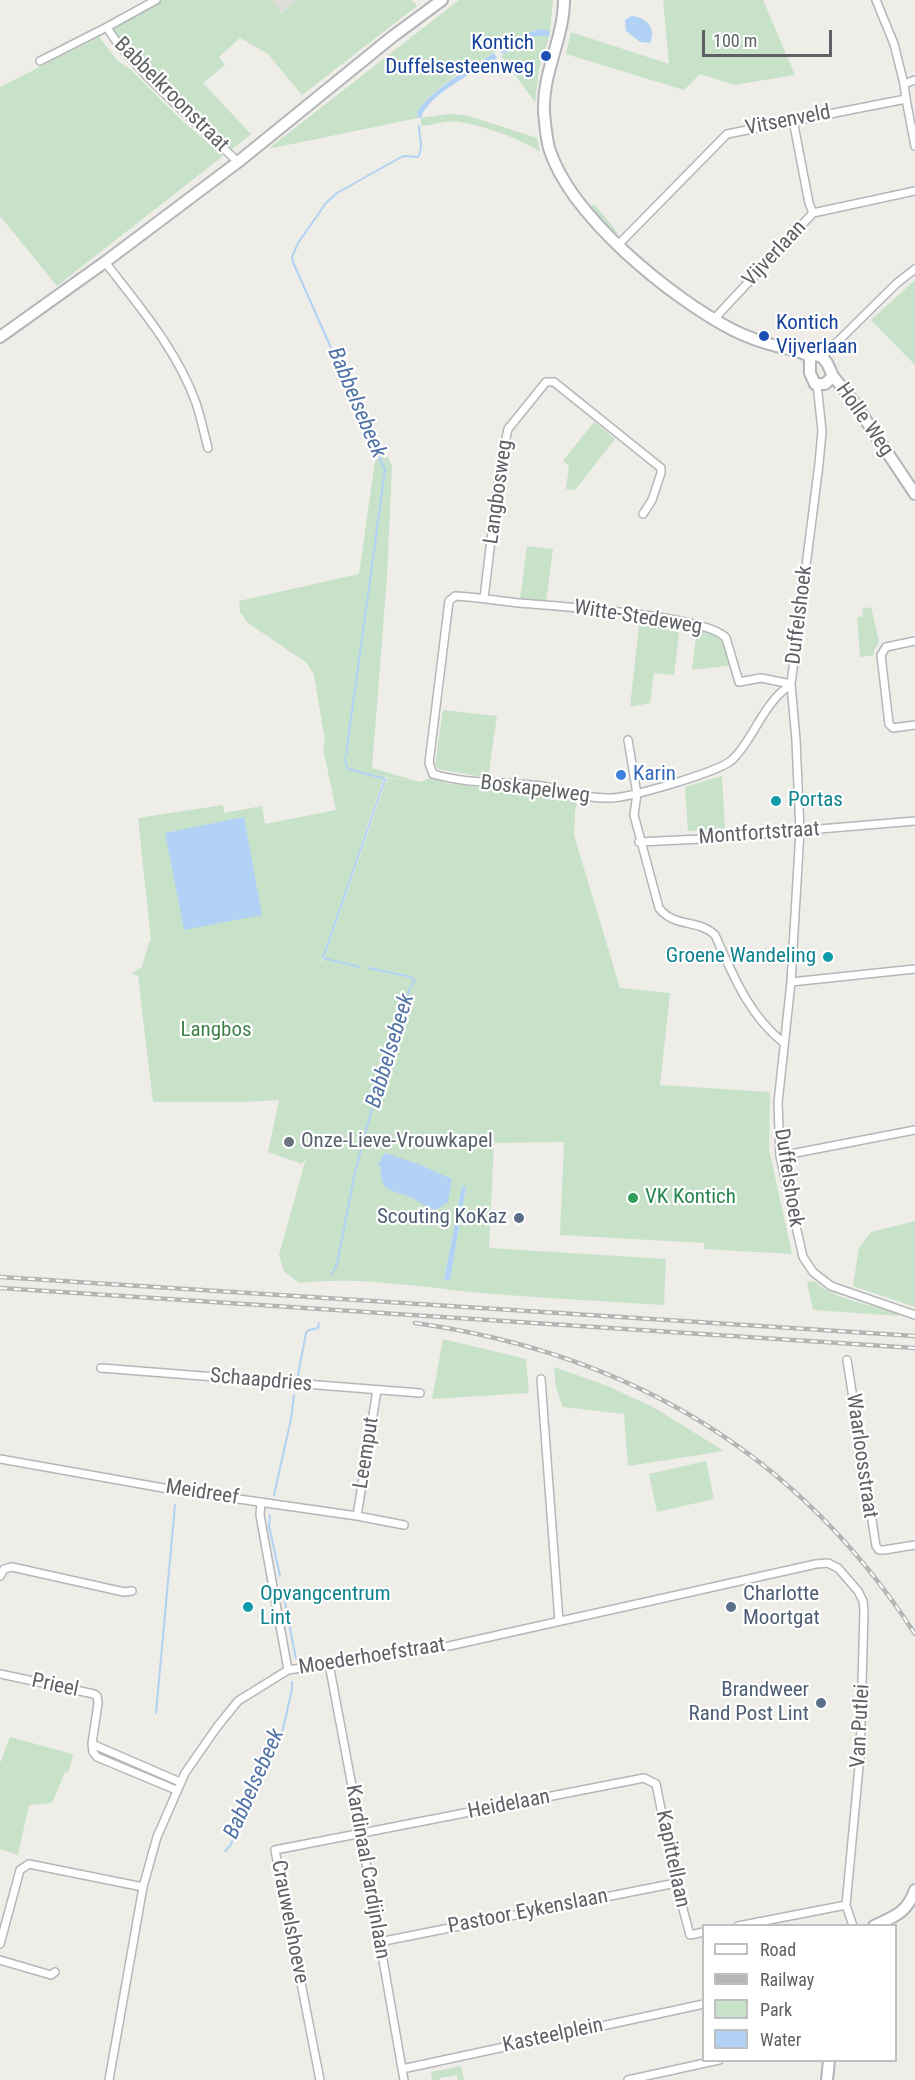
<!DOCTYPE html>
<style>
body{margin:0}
#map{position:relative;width:915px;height:2080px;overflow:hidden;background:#eeede7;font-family:"Roboto Condensed",sans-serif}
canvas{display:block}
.legend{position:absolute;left:702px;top:1924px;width:195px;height:138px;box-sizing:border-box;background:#fff;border:2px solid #bfc0c1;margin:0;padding:8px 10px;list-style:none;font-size:18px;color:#5e6165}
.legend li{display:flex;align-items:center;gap:12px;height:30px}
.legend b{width:30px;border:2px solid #bfc0c1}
.scale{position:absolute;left:702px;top:30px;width:130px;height:27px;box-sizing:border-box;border:3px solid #5e6165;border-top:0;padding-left:8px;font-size:18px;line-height:21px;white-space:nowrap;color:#5e6165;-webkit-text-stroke:4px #fff;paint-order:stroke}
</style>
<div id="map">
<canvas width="915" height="2080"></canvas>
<ul class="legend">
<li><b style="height:8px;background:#fff"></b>Road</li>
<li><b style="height:8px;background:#b4b5b5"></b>Railway</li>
<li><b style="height:16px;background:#c7e2c9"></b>Park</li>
<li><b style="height:16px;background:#b1d2f4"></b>Water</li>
</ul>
<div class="scale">100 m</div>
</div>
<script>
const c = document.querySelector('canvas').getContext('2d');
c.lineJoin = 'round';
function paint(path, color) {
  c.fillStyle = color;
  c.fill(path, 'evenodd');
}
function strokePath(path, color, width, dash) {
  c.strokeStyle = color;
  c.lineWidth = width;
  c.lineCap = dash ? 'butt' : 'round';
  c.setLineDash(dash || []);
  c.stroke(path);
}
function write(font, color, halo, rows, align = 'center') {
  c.font = font + ' "Roboto Condensed",sans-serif';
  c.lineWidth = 4.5;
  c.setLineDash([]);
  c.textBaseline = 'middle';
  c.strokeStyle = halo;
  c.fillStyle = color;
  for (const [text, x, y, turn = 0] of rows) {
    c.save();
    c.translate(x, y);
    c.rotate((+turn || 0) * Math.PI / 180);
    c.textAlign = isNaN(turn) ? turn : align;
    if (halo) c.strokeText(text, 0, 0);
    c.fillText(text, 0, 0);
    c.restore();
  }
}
const industrial = new Path2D(`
 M272 0H297L280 13Z`);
const green = new Path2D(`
 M162 0H272L281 13 297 0H412L417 6 302 95 268 54 240 38 219 57 225 65 203 83 251 134 231 150C189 113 143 76 113 29Z
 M459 0H553L550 31 541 29 530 32C492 56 444 75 417 112L418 118 268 149Z
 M663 0H763L795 75 734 85 700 74 684 90 566 54 571 32 669 64Z
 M541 35 549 37 539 69 535 102 501 56 533 36Z
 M99 37 118 61 131 70 177 116 223 156 57 286 0 216V87Z
 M448 114 466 115 537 138 540 152C521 139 482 125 459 122 447 120 433 125 421 126V118Z
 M594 204 619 234 612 232 589 207Z
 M915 280V365L871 320Z
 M594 422 615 439 575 490 566 489 569 466 563 461Z
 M386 453 392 466 387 576 372 768 420 782 430 778 449 784 544 790 578 797 575 813 574 835 620 988 670 993 660 1085 770 1092 769 1149 792 1254 704 1249V1243L560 1235 564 1142 494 1143 489 1248 666 1259 664 1305C603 1301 542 1298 481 1293 421 1287 359 1276 299 1283L284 1271 279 1255 306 1158 302 1164 268 1152 279 1100 244 1102H153L138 976 131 974 142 967 149 942 151 940 138 818 223 805 224 813 262 806 265 824 336 810 323 748 325 742 314 675 307 663 248 623 240 612 239 601 359 574 375 461ZM384 777 412 781 387 778 325 956 323 961H320L322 960ZM462 1186 466 1187 450 1280 444 1279Z
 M527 546 553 549 546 602 520 600Z
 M871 607 879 642 874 651V655L860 657 857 617 863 616 862 609Z
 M640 618 680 624 674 675 654 673 650 703 630 707Z
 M697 628C726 636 724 638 732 665L692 670Z
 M443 710 497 716 488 778 438 769 435 765Z
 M722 776 725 829 688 831 685 787Z
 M915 1221V1307L853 1286 859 1248 871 1232Z
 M814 1281C837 1301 871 1304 898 1314L899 1316 813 1310 807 1282Z
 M443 1339 526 1359 529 1393 432 1399Z
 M554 1367 605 1385 653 1407 724 1451 628 1466 624 1414 563 1407 556 1388Z
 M706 1461 714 1499 657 1512 649 1474Z
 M10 1737 72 1754 73 1756 68 1773 65 1772 52 1803 29 1805 18 1855 0 1849V1763Z
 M461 2066 464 2080H458L457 2075 440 2078V2080H432L431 2072Z`);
const water = new Path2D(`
 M631 16C646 17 657 28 650 43L640 42 626 31 625 20Z
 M541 29 550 31 549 37C532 32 518 45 504 54L501 52 530 32Z
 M494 53 497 58C477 71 428 94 421 118H418L417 112C436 86 467 70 494 53Z
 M244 817 262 915 184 930 165 833Z
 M385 1153 421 1165 452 1179 448 1202C429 1218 427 1204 410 1197 392 1190 379 1192 381 1167L378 1164Z
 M462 1186 466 1187 450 1280H444Z`);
const stream = new Path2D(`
 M346 755 385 470 293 262 292 257 298 243 326 203 337 193 403 156 418 157C424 147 419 138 419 126
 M345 758 346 765 349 769 385 779 323 958 359 967
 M332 1274 337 1264 355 1172 391 1038C396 1030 402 1022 405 1012 410 997 403 996 415 981L411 977 369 968
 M298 1375 306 1333 309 1330 318 1328 319 1323
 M274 1495 291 1419 294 1395
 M270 1515 269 1526 280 1576
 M282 1587 296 1659
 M156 1713 175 1505
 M225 1851 230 1846 249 1803 263 1765 283 1729 292 1689V1682`);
const street = new Path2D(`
 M156 0 107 27C117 45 131 59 145 74 175 105 207 132 238 162
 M876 0 894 44 904 84
 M40 61 107 27
 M906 99 915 146
 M793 120 809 203 813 213
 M618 245 727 134 906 99 904 84 915 80
 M105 262C139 306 177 350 196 403 201 418 204 433 208 448
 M714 319 813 213 915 191
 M822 357 897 283 915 269
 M817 384 822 431 819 464 791 684 796 740 800 831 791 982 778 1103 780 1156 803 1257 813 1272 831 1286 915 1315
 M455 596C477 597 498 601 519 603 554 606 708 615 726 638L739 682 761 678 791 684C785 689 778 694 774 700 758 718 750 743 732 760 718 772 630 798 610 798 587 799 565 790 542 786 506 781 469 785 433 774L429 763 449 601Z
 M484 598 500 466 508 429 546 382H554L661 468V473L652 500 643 514
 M915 641 886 647 881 655 889 724 893 728 915 725
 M628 740 637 794 634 815 659 908C674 928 699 919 715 935 733 975 749 1016 784 1043
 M639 842 701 839 915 821
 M791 982 915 969
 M780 1156 915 1130
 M847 1360 876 1546 879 1550H884L915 1545
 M101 1368 420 1393
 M541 1379 559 1621
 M0 1459 169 1489 357 1516 404 1525
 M261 1502 260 1515 288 1670
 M357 1516 377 1390
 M0 1576 4 1569 12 1567 124 1592 132 1591
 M329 1664 361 1834 404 2080
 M0 1674 94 1694 97 1696 98 1703 92 1744 93 1752 97 1757 176 1790
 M92 1744 180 1782
 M738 1926 846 1905
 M379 1942 676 1883
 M0 1944 20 1870 29 1864 143 1887
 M0 1960 51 1975 55 1972
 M402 2069 704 2004
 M109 2080 143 1887 157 1837 185 1773 217 1727 238 1701 288 1670 449 1646 816 1564 828 1563 838 1568 858 1591 863 1601 864 1611 860 1756 846 1905 853 1926
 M320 2080 275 1850 644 1778 656 1784 676 1883 690 1935 704 1932
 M628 2080 719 2060`);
const secondary = new Path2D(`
 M564 0C564 38 542 73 544 112 545 123 546 136 549 148 570 216 671 298 733 330 747 337 761 342 776 346 788 349 800 350 810 357L817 355 822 357 827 363 833 376 853 401 915 494
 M0 337 105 262 238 162 392 37 442 0
 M810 357V373L815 384H825L833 376
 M874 1926C895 1916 907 1913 915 1890
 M827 2080 829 2060`);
const rail = new Path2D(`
 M0 1277 915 1336
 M0 1288 915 1348
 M415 1323C628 1353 798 1453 915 1634`);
const markers = [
 [546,56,6,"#1a4fb4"],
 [764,336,6,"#1a4fb4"],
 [621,775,6,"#3f7fe0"],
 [776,801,6,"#0f9aa8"],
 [828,957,6,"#0f9aa8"],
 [289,1142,6,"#6b7280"],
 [633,1198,6,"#2e9e5b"],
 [519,1218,6,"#5c6f8a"],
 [248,1607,6,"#0f9aa8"],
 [731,1607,6,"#5c6f8a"],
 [821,1703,6,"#5c6f8a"]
];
const transitNames = [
 ["Kontich",534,44],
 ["Duffelsesteenweg",534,68],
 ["Kontich",776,324,"left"],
 ["Vijverlaan",776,348,"left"]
];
const streetNames = [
 ["Babbelkroonstraat",171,95,45],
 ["Vitsenveld",788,121,-11],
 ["Vijverlaan",775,254,-47],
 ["Holle Weg",864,420,55],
 ["Langbosweg",499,492,-82],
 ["Duffelshoek",800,615,-83],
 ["Witte-Stedeweg",638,618,9],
 ["Boskapelweg",535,790,7],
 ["Montfortstraat",759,834,-4],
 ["Duffelshoek",788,1178,81],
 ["Schaapdries",261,1381,5],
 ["Leemput",367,1453,-81],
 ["Waarloosstraat",861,1456,82],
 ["Meidreef",202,1493,9],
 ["Moederhoefstraat",372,1657,-9],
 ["Prieel",55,1686,12],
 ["Van Putlei",861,1726,-87],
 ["Heidelaan",509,1805,-11],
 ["Kapittellaan",672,1859,78],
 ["Kardinaal Cardijnlaan",367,1872,80],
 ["Pastoor Eykenslaan",528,1912,-11],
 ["Crauwelshoeve",289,1922,79],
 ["Kasteelplein",553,2036,-12]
];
const shopNames = [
 ["Karin",633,775]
];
const cultureNames = [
 ["Portas",788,801],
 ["Groene Wandeling",816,957,"right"],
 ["Opvangcentrum",260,1595],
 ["Lint",260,1619]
];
const parkNames = [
 ["Langbos",216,1031]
];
const worshipNames = [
 ["Onze-Lieve-Vrouwkapel",301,1142]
];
const leisureNames = [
 ["VK Kontich",645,1198]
];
const serviceNames = [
 ["Scouting KoKaz",507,1218],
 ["Charlotte",743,1595,"left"],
 ["Moortgat",743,1619,"left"],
 ["Brandweer",809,1691],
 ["Rand Post Lint",809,1715]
];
const waterNames = [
 ["Babbelsebeek",356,403,67],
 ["Babbelsebeek",391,1051,-73],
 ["Babbelsebeek",255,1784,-66]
];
paint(industrial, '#dddcd9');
paint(green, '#c7e2c9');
paint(water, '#b1d2f4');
strokePath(stream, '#b1d2f4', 2);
strokePath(street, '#b4b6b9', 10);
strokePath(secondary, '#b3b5b9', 14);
strokePath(street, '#fff', 7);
strokePath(secondary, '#fff', 10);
strokePath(rail, '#b4b5b5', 4.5);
strokePath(rail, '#fff', 2, [7]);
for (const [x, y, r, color] of markers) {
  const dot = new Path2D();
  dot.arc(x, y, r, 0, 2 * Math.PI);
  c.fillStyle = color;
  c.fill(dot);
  strokePath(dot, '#fff', 2);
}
write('21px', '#164399', '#fff', transitNames, 'right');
write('21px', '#5e6165', '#fff', streetNames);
write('21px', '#366cbe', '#fff', shopNames, 'left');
write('21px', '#0d838f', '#fff', cultureNames, 'left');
write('21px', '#418149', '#fff', parkNames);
write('21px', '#5b616d', '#fff', worshipNames, 'left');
write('21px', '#27864d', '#fff', leisureNames, 'left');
write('21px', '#4e5e75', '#fff', serviceNames, 'right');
write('italic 22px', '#5072a5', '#fff', waterNames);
</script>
